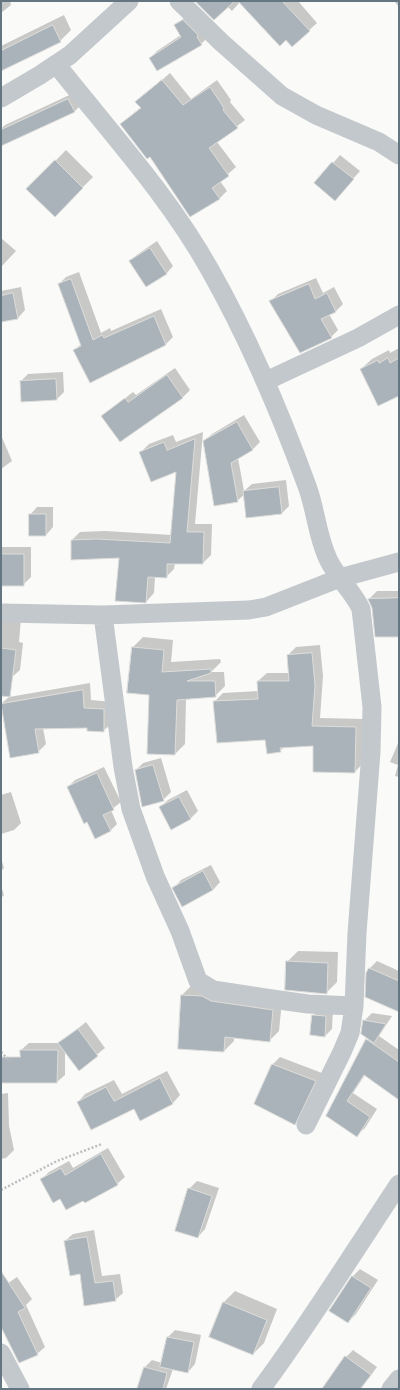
<!DOCTYPE html>
<style>
body{margin:0}
#map{position:relative;width:400px;height:1390px;overflow:hidden;background:#fafaf8;font-family:Lato,sans-serif}
canvas{display:block}
.frame{position:absolute;inset:0;border:2px solid #657683;pointer-events:none}
</style>
<div id="map">
<canvas width="400" height="1390"></canvas>
<div class="frame"></div>
</div>
<script>
const c = document.querySelector('canvas').getContext('2d');
c.lineJoin = 'round';
function paint(path, color) {
  c.fillStyle = color;
  c.fill(path, 'evenodd');
}
function strokePath(path, color, width, dash) {
  c.strokeStyle = color;
  c.lineWidth = width;
  c.lineCap = dash ? 'butt' : 'round';
  c.setLineDash(dash || []);
  c.stroke(path);
}
const shadow = new Path2D(`
 M1 1H10L11 5 1 13Z
 M196 1H298L317 23 292 46 240 2 232 11 228 7Z
 M394 1H399V7Z
 M190 14 208 37 201 44 150 58 157 51 181 35 175 25Z
 M64 15 71 30 60 41 1 69V46Z
 M170 73 191 99 217 80 231 100 230 102 245 120 217 142 236 167 220 181 227 191 219 199 150 155 121 124 141 107 137 102Z
 M76 92 82 104 74 112 1 140V129L5 125Z
 M66 150 93 177 55 215 28 189Z
 M340 155 360 171 335 199 316 183Z
 M1 238 16 251 1 267Z
 M157 241 173 266 166 274 130 261 138 254Z
 M79 272 101 333 110 328 111 331 161 309 173 337 166 344 91 382 75 350 81 344 59 284 66 277Z
 M316 278 323 293 334 287 343 304 336 311 329 314 338 330 331 337 271 301 278 294Z
 M21 287 25 310 18 318 1 321V291Z
 M399 348V395L361 369 372 359 389 350 390 353Z
 M175 368 190 390 183 397 121 441 103 416 133 392 136 395Z
 M63 372 64 392 57 399 21 381 28 374Z
 M244 415 260 442 253 449 238 458 244 491 252 484 286 480 289 506 282 513 245 494 237 501 204 441 212 434Z
 M203 432 195 524H212L211 555 203 563H175L174 569 166 577H155L154 593 146 602 120 557 72 540 80 532 105 531 172 535 177 470 141 452 149 444 173 435 176 442Z
 M1 435 12 461 1 469Z
 M37 507H53V527L46 535 30 515Z
 M1 547H31V577L23 585H1Z
 M377 591H399V636L373 608 369 599Z
 M1 617 21 618 19 642 23 643 20 670 12 677 1 676Z
 M143 637 173 640 171 662 220 659 221 662 211 672H224L225 686 215 696 186 698 185 744 175 754 150 694 128 692 133 647Z
 M320 645 323 676 320 718 365 719 363 763 355 772 314 745 284 747 280 751 214 702 223 693 259 691 258 681 267 673H289L288 655 296 647Z
 M90 683 91 700 112 702 111 724 103 731 88 727 43 728 46 744 38 752 1 704 9 697Z
 M399 741V777L395 776 398 765 390 762Z
 M161 758 171 792 163 800 136 770 143 763Z
 M104 767 121 802 111 810 117 824 110 831 88 821 68 787 75 780Z
 M187 790 198 811 190 819 160 807 168 800Z
 M11 792 21 823 14 830 1 834V795Z
 M1 858 4 868 1 871Z
 M211 865 220 882 213 890 174 888 181 880Z
 M1 886 4 895 1 898Z
 M298 951 338 952 337 982 326 993 287 962Z
 M377 961 399 971V1011L370 968Z
 M192 985 282 1001 279 1031 269 1041 234 1037V1041L224 1051 182 995Z
 M321 1008 333 1009 332 1029 325 1036 313 1016Z
 M372 1013 392 1016 379 1036 399 1050V1092L365 1075 353 1093 377 1109 365 1128 357 1135 327 1116 369 1038 364 1021Z
 M86 1022 105 1048 79 1069 65 1050V1075L57 1082 21 1050 29 1043H60Z
 M280 1057 322 1073 302 1116 295 1124 273 1064Z
 M167 1071 180 1095 173 1103 140 1119 134 1108 78 1102 85 1094 114 1080 122 1094Z
 M8 1093 9 1126 14 1150 6 1158 1 1159V1094Z
 M108 1148 125 1177 117 1184 84 1199 61 1197 41 1180 49 1172 69 1161 73 1168Z
 M197 1181 219 1188 205 1229 198 1237 189 1189Z
 M94 1230 102 1276 120 1274 123 1293 115 1300 81 1273 65 1241 73 1234Z
 M360 1269 378 1280 356 1314 348 1322 330 1310 353 1276Z
 M17 1277 32 1299 26 1305 45 1347 37 1354 1 1326V1288Z
 M235 1291 277 1309 264 1343 253 1354 210 1336 224 1302Z
 M175 1330 201 1335 195 1364 188 1372 173 1369 166 1389H140L145 1367 152 1360 162 1363 168 1337Z
 M353 1350 377 1367 361 1389H333L346 1357Z`);
const building = new Path2D(`
 M195 1H235L214 20Z
 M238 1H282L310 31 292 47 286 40 280 46Z
 M183 20 198 35 197 37 202 45 157 71 149 58 181 37 174 25Z
 M53 25 61 42 1 71V51Z
 M162 80 183 105 210 87 224 108 223 110 238 128 209 148 229 176 212 188 220 199 190 217 150 157 147 159 120 124 141 108 135 102Z
 M68 99 75 112 1 146V130Z
 M55 160 83 188 55 217 26 189Z
 M332 162 354 179 335 201 314 183Z
 M150 248 167 274 146 287 129 261Z
 M71 279 93 340 102 335 104 338 154 316 166 345 90 383 73 350 81 346 58 284Z
 M309 284 315 299 327 293 336 312 321 319 332 338 300 353 269 301Z
 M13 293 18 319 1 322V296Z
 M388 358 390 363 399 358V396L378 406 360 369 378 360 379 363Z
 M167 375 183 398 120 442 101 416 125 398 128 402Z
 M56 379 57 400 21 402 20 381Z
 M237 422 253 450 231 463 238 502 214 506 203 441Z
 M195 439 187 532H204L203 564H167V578L148 577 146 603 115 601 119 558 71 560V540L96 539 170 543 176 472 151 482 139 452 164 442 167 450Z
 M279 487 282 514 246 518 243 491Z
 M29 514H46V536H29Z
 M1 554H24V586H1Z
 M399 598V637H375L372 608 368 599Z
 M132 647 164 650 162 672 211 669V673L187 681H215L216 697 177 700 175 755 147 754 149 695 127 693Z
 M1 648 16 650 10 697 1 696Z
 M312 653 315 685 312 726 356 727 355 773 313 772V746L280 748 281 752 267 754 265 740 217 743 213 701 258 699 257 681H289L287 655Z
 M83 690 84 708 104 709V732L87 731V728L35 729 39 753 10 758 1 704Z
 M153 765 164 801 142 807 135 770Z
 M97 773 114 810 103 815 111 831 95 839 87 822 84 824 67 787Z
 M179 797 191 819 171 830 159 807Z
 M203 871 213 890 182 907 172 888Z
 M286 961 328 963 327 994 285 990Z
 M369 968 399 981V1012L365 997 366 973Z
 M181 995 202 996 211 1001 273 1010 270 1042 225 1037 224 1052 178 1049Z
 M312 1015 326 1016 325 1037 310 1035Z
 M363 1020 386 1024 374 1043 361 1034Z
 M78 1029 98 1056 79 1071 58 1043Z
 M366 1039 399 1062V1100L364 1075 347 1101 370 1117 357 1137 326 1116Z
 M20 1050H58L57 1083H1V1057H20Z
 M272 1064 316 1081 295 1125 254 1104Z
 M160 1078 173 1104 140 1121 134 1109 91 1130 77 1102 106 1087 114 1101Z
 M101 1154 118 1185 85 1203 83 1201 66 1210 60 1199 53 1203 40 1179 61 1168 65 1175Z
 M188 1188 212 1196 198 1238 175 1231Z
 M87 1237 95 1283 113 1281 116 1301 84 1306 80 1274 70 1276 64 1241Z
 M1 1271 25 1308 18 1312 38 1355 19 1363 1 1327Z
 M352 1276 371 1288 348 1323 329 1311Z
 M223 1302 267 1320 253 1355 209 1337Z
 M167 1337 194 1342 188 1373 160 1367Z
 M345 1356 371 1375 360 1389H322Z
 M144 1367 167 1373 163 1389H137Z`);
const path = new Path2D(`
 M1 1052 10 1061
 M1 1190 57 1161 102 1144`);
const minor = new Path2D(`
 M179 1 221 42 282 96 316 115 379 142 399 155
 M56 64C109 131 168 195 210 270 249 339 280 412 307 486 316 510 317 536 328 559 336 577 353 591 361 609L372 707 371 752 357 933 354 1006 350 1033 342 1052 306 1125
 M1 98 40 75 70 55 129 1
 M266 381 358 338 399 315
 M1 613 103 615 249 610 266 607 340 578 399 562
 M103 615 123 767 131 809 155 876 180 931 198 981 213 990 272 999 308 1004 354 1006
 M1 1353 20 1389
 M261 1389C310 1323 353 1253 399 1184
 M391 1389 399 1379`);
paint(shadow, '#0003');
paint(building, '#aab3b9');
strokePath(building, '#dcdcda', 1);
strokePath(path, '#bbbfc2', 2.5, [2, 2]);
strokePath(minor, '#c3c8cc', 19);
</script>
